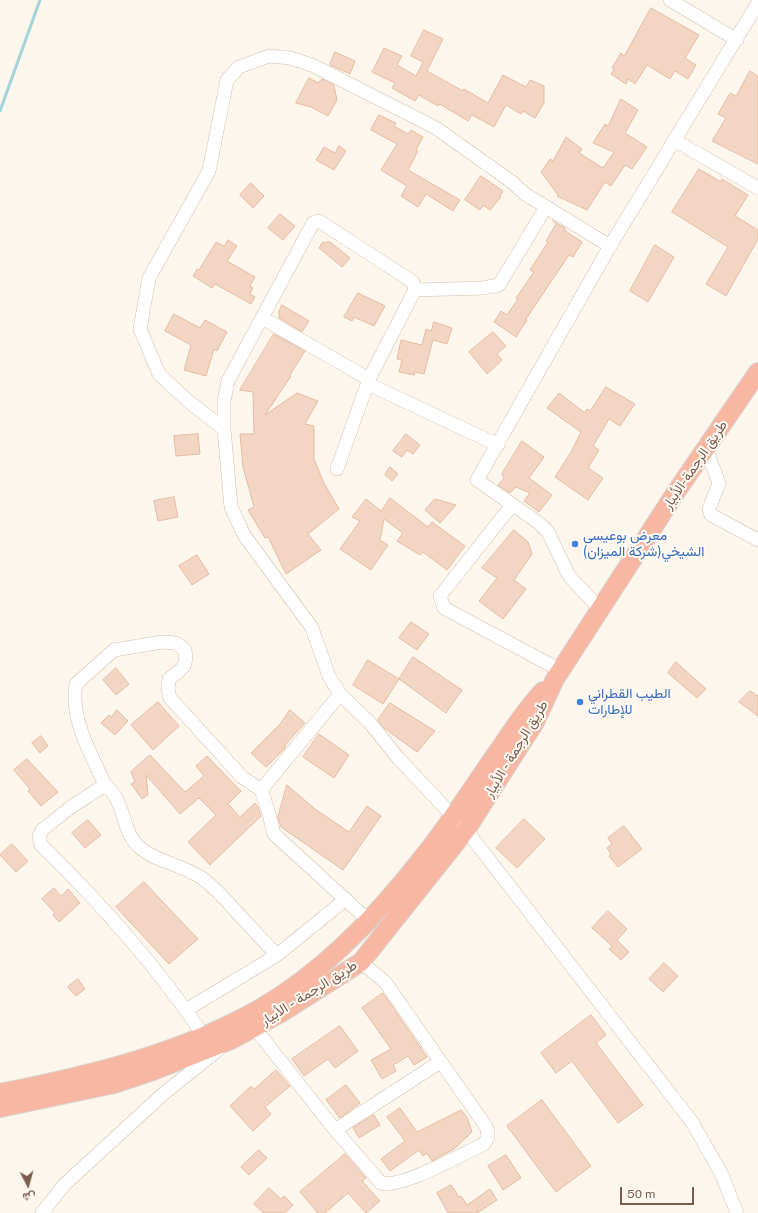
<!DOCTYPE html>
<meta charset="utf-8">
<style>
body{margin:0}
#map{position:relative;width:758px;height:1213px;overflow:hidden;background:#fdf6ec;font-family:"Public Sans",Vazirmatn,sans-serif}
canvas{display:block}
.north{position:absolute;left:8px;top:1165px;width:40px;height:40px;-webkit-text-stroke:3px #fffaf3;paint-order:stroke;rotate:174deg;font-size:11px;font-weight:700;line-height:16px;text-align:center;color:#7a5c4d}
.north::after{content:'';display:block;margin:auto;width:14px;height:18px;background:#7a5c4d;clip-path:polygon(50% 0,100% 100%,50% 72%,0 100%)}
.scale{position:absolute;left:620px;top:1187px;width:74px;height:18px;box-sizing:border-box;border:2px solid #7a5c4d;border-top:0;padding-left:5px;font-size:12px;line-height:14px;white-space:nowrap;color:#7a5c4d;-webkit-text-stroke:3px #fffaf3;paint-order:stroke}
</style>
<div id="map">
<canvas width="758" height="1213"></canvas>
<div class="north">ش</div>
<div class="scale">50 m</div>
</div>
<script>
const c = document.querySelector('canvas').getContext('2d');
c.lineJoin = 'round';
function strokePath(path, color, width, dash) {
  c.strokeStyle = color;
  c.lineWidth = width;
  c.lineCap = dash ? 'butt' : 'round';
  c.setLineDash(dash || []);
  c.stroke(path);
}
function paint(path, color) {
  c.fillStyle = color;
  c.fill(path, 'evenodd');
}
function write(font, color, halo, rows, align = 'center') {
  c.font = font + ' "Public Sans",Vazirmatn,sans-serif';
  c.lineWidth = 4;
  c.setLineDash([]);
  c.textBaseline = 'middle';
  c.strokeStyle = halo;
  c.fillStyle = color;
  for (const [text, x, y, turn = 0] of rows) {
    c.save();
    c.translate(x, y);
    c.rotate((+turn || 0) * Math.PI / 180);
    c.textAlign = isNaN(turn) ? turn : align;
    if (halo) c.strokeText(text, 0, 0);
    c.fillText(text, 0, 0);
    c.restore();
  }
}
const stream = new Path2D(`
 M0 111 40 0`);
const building = new Path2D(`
 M651 8 699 35 685 58 696 65 688 79 675 71 670 79 647 65 635 84 628 79 626 84 611 74 614 69 612 68 621 53 624 56Z
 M424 30 443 39 427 71 463 91 464 89 488 103 503 75 526 87 530 80 544 86V103L535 118 523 111 521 114 506 105 494 127 472 115 468 121 440 104 438 106 419 95 415 101 392 88 395 83 372 72 384 48 402 56 397 65 416 76 423 62 411 56Z
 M335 52 355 61 350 74 330 65Z
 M750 71 758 76V164L712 141 726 118 718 114 730 93 736 96Z
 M309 78 318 83 322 79 334 85 337 100 328 116 311 107 296 103Z
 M621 99 638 110 625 133 647 147 632 169 625 165 611 186 605 182 587 210 557 196 558 195 541 172 550 159 553 161 566 137 582 149 579 153 603 168 614 152 593 143 605 124 608 126Z
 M379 115 396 123 394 126 408 134 411 130 423 137 416 150 418 151 408 170 460 200 453 211 426 194 418 207 401 196 407 186 381 170 397 144 371 130Z
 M339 146 346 151 334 170 316 160 324 147 335 153Z
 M699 169 721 182 722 179 748 195 735 216 758 230V239L726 296 706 284 728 247 672 212Z
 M481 176 503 191 500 196 501 197 490 210 483 205 480 210 465 200Z
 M251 183 264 196 253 208 240 195Z
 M280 214 295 226 283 240 268 228Z
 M553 221 565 228 564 230 582 242 573 257 569 255 526 319 527 320 516 337 494 322 501 311 507 315 518 299 516 298 534 272 530 270 548 242 546 241 556 224Z
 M228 240 237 246 227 261 255 277 250 286 253 288 250 294 255 297 251 304 215 284 212 288 193 276 197 269 199 270 216 242 224 246Z
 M330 242 350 258 342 267 319 248 322 243Z
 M655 245 674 257 648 302 630 291Z
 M358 293 385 306 374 326 354 317 352 321 344 317Z
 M282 305 309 321 302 332 279 318V311Z
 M174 314 200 328 205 320 227 332 217 351 214 349 206 376 184 370 191 345 165 331Z
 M434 322 452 328 447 344 433 340 424 374 415 372 414 375 399 372 402 360 397 359 401 340 422 345 426 329 431 331Z
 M493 332 506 346 497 354 502 360 487 374 469 352Z
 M274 334 305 351 290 375 291 376 265 415 297 393 318 401 305 424 314 426V459L324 483 339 509 308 534 321 550 286 574 268 537 265 538 248 510 254 507 243 467 240 434H254L253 392 240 390Z
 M606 387 635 404 620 426 609 419 593 446 599 450 588 468 603 478 588 500 555 477 571 452 581 432 547 408 559 393 585 413 587 409 590 411Z
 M198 434 200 454 176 456 174 436Z
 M406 434 420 445 413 454 407 450 402 457 393 451Z
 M522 441 544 457 529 478 552 495 539 512 524 501 530 493 516 487 510 493 498 485 504 478 502 474Z
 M390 467 398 474 392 481 385 475Z
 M174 497 178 517 158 521 154 501Z
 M390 498 428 527 432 522 465 546 447 570 423 552 420 555 397 541 403 533 384 519 380 540 388 545 371 570 340 549 360 521 352 517 366 499 381 511Z
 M435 499 456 505 440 523 425 510Z
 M514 530 528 542 532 554 514 580 526 589 503 619 479 601 497 578 482 568Z
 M197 555 209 574 192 585 179 566Z
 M411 622 429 634 417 650 399 638Z
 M413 657 462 690 446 713 399 679Z
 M368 660 399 679 383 704 353 685Z
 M676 662 706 689 697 698 668 673Z
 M116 668 129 684 116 695 103 680Z
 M750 691 758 696V716L739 702Z
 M158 702 179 726 153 750 131 725Z
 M390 703 435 731 417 752 384 728 378 720Z
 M117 710 128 721 115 735 101 723 109 715 111 717Z
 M290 710 305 723 285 745V748L266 767 251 753 280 724Z
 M319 734 349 755 334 778 303 757Z
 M41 736 48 746 40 753 32 743Z
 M150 755 185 792 204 776 196 766 207 756 241 791 228 804 240 817 255 803 258 807 261 816 210 865 188 842 216 815 199 798 180 814 146 775 148 795 142 799 131 784 135 782 131 772Z
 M27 759 58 792 41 806 28 791 30 789 14 770Z
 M287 785 315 809 349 832 367 806 381 816 343 870 281 827 278 817Z
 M524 819 545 839 517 868 496 848Z
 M88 820 101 835 85 848 72 833Z
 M624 826 642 849 618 867 609 856 611 854 607 848 612 844 608 838Z
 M12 844 28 861 16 872 0 855Z
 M144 882 198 939 169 964 116 907Z
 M54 888 61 896 68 889 80 903 59 922 53 915 55 913 42 899Z
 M608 911 627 929 617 940 629 952 621 960 609 949 612 946 592 928Z
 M664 963 678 976 663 992 649 979Z
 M78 979 85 989 76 996 68 987Z
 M383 993 427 1057 414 1065 408 1056 393 1065 396 1071 382 1079 371 1060 391 1049 362 1008Z
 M591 1015 606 1035 596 1043 643 1105 618 1123 572 1061 556 1073 541 1053Z
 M340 1026 358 1051 335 1068 328 1059 304 1076 292 1059Z
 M276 1070 290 1086 265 1107 271 1114 253 1131 230 1106 251 1086 254 1089Z
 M346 1085 360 1103 340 1118 326 1100Z
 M542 1100 591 1166 556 1192 507 1126Z
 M400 1108 417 1132 461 1110 467 1117 472 1132 454 1149 439 1157 432 1161 427 1153 423 1156 419 1150 390 1171 381 1159 405 1141 387 1117Z
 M374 1115 380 1125 359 1138 353 1128Z
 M259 1150 267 1158 249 1175 241 1167Z
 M345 1154 366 1178 362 1181 380 1201 366 1213 348 1193 325 1213H318L300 1192Z
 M506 1155 521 1178 503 1190 488 1166Z
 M451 1185 459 1197 461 1196 467 1205 490 1189 497 1200 477 1213H448L437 1193Z
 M269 1188 281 1199 284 1196 293 1205 285 1213H264L254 1204Z`);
const minor = new Path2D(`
 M670 0 737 40
 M674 140 758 188
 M415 290 483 288 499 285 546 207
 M262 318 369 379
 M368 384 498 445
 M224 429 188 401 159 374 140 329 149 278 209 171 227 80 239 67 269 56 290 58 312 65 436 128 512 182 525 194 610 246
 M706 448 719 483 709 509 711 515 758 540
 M337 469 369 379 415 290 413 282 319 221 313 223 228 381 224 401V429L231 507 244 535 312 628 329 676 340 694 370 723 399 759 466 830 692 1122 722 1175 737 1213
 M512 505 440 596 444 608 560 670
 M600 609 569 576 548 532 539 523 477 480 610 246 758 3
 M340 694 261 790 268 810 274 834 369 921
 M105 785C91 753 70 720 76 684L114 650 163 642 176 643 185 650C188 667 182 669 169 679L168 689 170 698 242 777 261 790
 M186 1010 277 955 346 899
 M254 1027 335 1130 381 1183C401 1189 462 1154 484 1144L488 1137 487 1128 385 982 361 962
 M204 1036C157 967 101 903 41 845L39 837 42 830 71 807 105 785C126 801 121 830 138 846 157 863 182 864 203 879 214 887 224 898 233 908 248 924 262 940 277 955
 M335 1130 440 1062
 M42 1213 64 1185 162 1095 219 1049`);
const highway = new Path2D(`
 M0 1093C90 1075 180 1054 261 1008 325 971 378 915 423 857 452 821 476 782 503 744 515 726 528 707 543 691
 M0 1108 114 1084 153 1071 231 1040 281 1013 361 962 466 830 535 722 555 679 676 492 758 372`);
const markers = [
 [575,544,4,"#3f7fe0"],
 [580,702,4,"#3f7fe0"]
];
const streetNames = [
 ["طريق الرجمة-الأبيار",695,465,-56],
 ["طريق الرجمة - الأبيار",516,749,-59],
 ["طريق الرجمة - الأبيار",309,993,-32]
];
const shopNames = [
 ["معرض بوعيسى",583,536],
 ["الشيخي(شركة الميزان)",583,552],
 ["الطيب القطراني",588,694],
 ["للإطارات",588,710]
];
strokePath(stream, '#a5d3da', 3);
paint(building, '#f3d5c3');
strokePath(building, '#e6bba3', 1);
strokePath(minor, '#d1beb0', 14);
strokePath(highway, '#dad1cd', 20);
strokePath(minor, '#fff', 13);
strokePath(highway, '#f7b7a3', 18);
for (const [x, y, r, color] of markers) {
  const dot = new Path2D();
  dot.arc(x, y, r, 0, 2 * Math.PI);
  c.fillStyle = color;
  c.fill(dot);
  strokePath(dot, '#fffaf3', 1.5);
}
write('14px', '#7a5c4d', '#fffaf3', streetNames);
write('14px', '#366cbe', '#fffaf3', shopNames, 'left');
</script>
